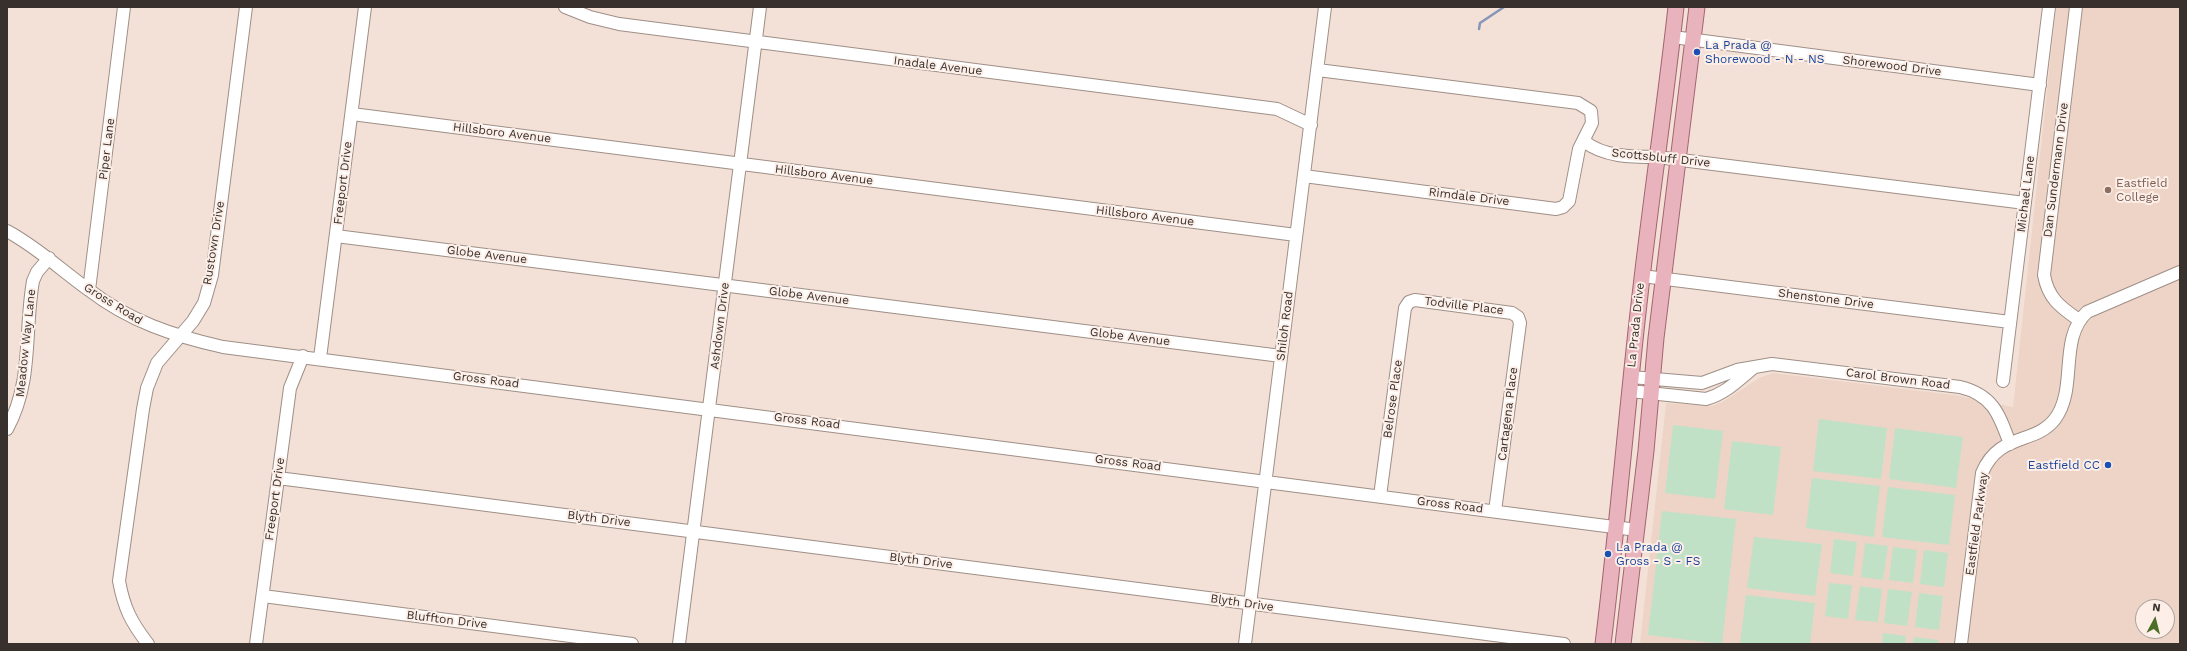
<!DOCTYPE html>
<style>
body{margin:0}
#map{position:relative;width:2187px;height:651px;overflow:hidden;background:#f3e1d8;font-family:"Work Sans",sans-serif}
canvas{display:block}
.frame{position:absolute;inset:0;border:8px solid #37302d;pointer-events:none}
.north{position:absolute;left:2135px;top:599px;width:40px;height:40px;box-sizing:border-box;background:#fdefe7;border:1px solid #aea39d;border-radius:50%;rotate:7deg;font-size:11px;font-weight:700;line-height:16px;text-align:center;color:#37302d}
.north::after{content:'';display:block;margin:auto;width:14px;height:18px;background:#4d6f27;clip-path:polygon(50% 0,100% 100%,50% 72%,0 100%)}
</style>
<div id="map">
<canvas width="2187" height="651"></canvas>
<div class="frame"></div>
<div class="north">N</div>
</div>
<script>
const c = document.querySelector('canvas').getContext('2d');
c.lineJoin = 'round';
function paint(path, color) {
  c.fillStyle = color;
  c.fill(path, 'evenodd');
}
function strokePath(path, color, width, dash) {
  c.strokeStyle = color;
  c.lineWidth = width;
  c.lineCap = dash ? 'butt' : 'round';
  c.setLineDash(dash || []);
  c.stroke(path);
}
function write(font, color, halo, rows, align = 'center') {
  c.font = font + ' "Work Sans",sans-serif';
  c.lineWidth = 4;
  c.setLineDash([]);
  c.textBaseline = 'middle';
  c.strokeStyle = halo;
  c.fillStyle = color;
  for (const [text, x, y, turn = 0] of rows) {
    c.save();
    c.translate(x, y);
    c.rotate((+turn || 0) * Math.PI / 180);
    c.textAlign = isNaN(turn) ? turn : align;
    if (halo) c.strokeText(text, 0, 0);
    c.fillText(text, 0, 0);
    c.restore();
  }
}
const built = new Path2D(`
 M2056 7H2180V644H1640L1666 403 1712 406 1724 401 1759 378 1773 373 1954 395 2013 407ZM2143 607H2167V631H2143Z`);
const green = new Path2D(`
 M1819 419 1887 428 1881 479 1813 471Z
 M1673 425 1723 431 1715 499 1665 493Z
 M1895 428 1963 437 1956 488 1889 479Z
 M1732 441 1781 447 1773 515 1724 509Z
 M1812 478 1880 486 1874 537 1806 528Z
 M1888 487 1955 495 1949 545 1882 537Z
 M1662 511 1736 519 1722 644 1648 635Z
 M1754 537 1822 544 1815 596 1747 588Z
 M1834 539 1857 542 1853 576 1830 573Z
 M1865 543 1888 546 1883 580 1861 577Z
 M1893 547 1917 550 1913 583 1889 580Z
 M1924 550 1948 553 1944 587 1920 584Z
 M1829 583 1852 585 1848 619 1825 616Z
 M1860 586 1882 589 1878 622 1855 620Z
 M1888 589 1912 592 1907 626 1884 623Z
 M1919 593 1943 596 1939 630 1915 627Z
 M1746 595 1815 603 1810 644H1740Z
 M1883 633 1906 636 1905 644H1882Z
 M1914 637 1938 640V644H1913Z`);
const stream = new Path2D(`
 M1479 29 1480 23 1504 7`);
const minor = new Path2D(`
 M565 7 590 17 619 24 1277 109 1311 125
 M2076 7 2044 275C2048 298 2060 307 2079 320
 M1673 37 2040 85
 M352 114 1296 235
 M1584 141C1603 157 1632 157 1657 157L2025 203
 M1304 176 1556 209 1563 207 1569 201 1579 149 1592 123 1591 111 1578 103 1318 70
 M7 231C37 247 61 270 89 290 129 321 174 336 223 347L1637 530
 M336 236 1281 356
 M1642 276 2010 322
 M89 290 124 7
 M320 358 365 7
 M1631 377 1702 383 1737 370 1772 364 1960 387C1993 395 1999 414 2010 444
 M2003 381 2049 7
 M1630 391 1706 399C1725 394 1737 381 1752 369
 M7 429C33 382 24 333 33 281L37 272 49 258
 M278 478 1564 644
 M1380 496 1405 308 1409 302 1415 300 1512 313 1518 317 1520 323 1495 511
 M263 596 632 644
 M148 644C131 622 124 608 119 581L143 409 147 388 157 363 193 321 204 303 212 275 246 7
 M256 644 290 388 303 356
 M679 644 760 7
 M1245 644 1325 7
 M1961 644 1982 473C1999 432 2035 445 2055 419 2078 388 2058 339 2087 312L2180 272`);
const major = new Path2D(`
 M1603 644C1617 531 1626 418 1639 304 1650 205 1665 106 1676 7
 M1623 644 1646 451 1656 338 1697 7`);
const markers = [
 [1697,52,4,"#1a4fb4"],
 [2108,190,4,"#8d6e63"],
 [2108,465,4,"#1a4fb4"],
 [1608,554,4,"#1a4fb4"]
];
const transitNames = [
 ["La Prada @",1705,45],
 ["Shorewood - N - NS",1705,59],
 ["Eastfield CC",2100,465,"right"],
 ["La Prada @",1616,547],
 ["Gross - S - FS",1616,561]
];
const streetNames = [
 ["Inadale Avenue",938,66,7],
 ["Shorewood Drive",1892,66,7],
 ["Hillsboro Avenue",502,133,7],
 ["Piper Lane",107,149,-83],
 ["Scottsbluff Drive",1661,158,6],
 ["Dan Sundermann Drive",2056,170,-83],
 ["Hillsboro Avenue",824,175,7],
 ["Freeport Drive",343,183,-83],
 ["Michael Lane",2026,194,-83],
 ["Rimdale Drive",1469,197,7],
 ["Hillsboro Avenue",1145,216,7],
 ["Rustown Drive",214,243,-81],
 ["Globe Avenue",487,255,7],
 ["Globe Avenue",809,296,7],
 ["Shenstone Drive",1826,299,7],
 ["Gross Road",113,304,32],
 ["Todville Place",1464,306,7],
 ["La Prada Drive",1636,325,-84],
 ["Ashdown Drive",720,326,-83],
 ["Shiloh Road",1285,326,-83],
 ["Globe Avenue",1130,337,7],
 ["Meadow Way Lane",26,343,-84],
 ["Carol Brown Road",1898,379,7],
 ["Gross Road",486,380,7],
 ["Belrose Place",1393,399,-82],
 ["Cartagena Place",1508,414,-83],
 ["Gross Road",807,421,7],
 ["Gross Road",1128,463,7],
 ["Freeport Drive",275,499,-82],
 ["Gross Road",1450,505,7],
 ["Blyth Drive",599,519,7],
 ["Eastfield Parkway",1977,524,-82],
 ["Blyth Drive",921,561,7],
 ["Blyth Drive",1242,603,8],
 ["Bluffton Drive",447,620,7]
];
const educationNames = [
 ["Eastfield",2116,183],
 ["College",2116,197]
];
paint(built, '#edd4c7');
paint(green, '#c1e1c7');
strokePath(stream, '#8596b7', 2.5);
strokePath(minor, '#9f8f86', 14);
strokePath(major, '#a2646f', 17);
strokePath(minor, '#fff', 12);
strokePath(major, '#e9b3be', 15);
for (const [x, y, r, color] of markers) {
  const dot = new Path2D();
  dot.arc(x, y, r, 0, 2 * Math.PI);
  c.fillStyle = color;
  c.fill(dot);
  strokePath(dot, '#fdefe7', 1.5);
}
write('12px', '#164399', '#fdefe7', transitNames, 'left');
write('12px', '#37302d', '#fdefe7', streetNames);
write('12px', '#785e54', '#fdefe7', educationNames, 'left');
</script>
